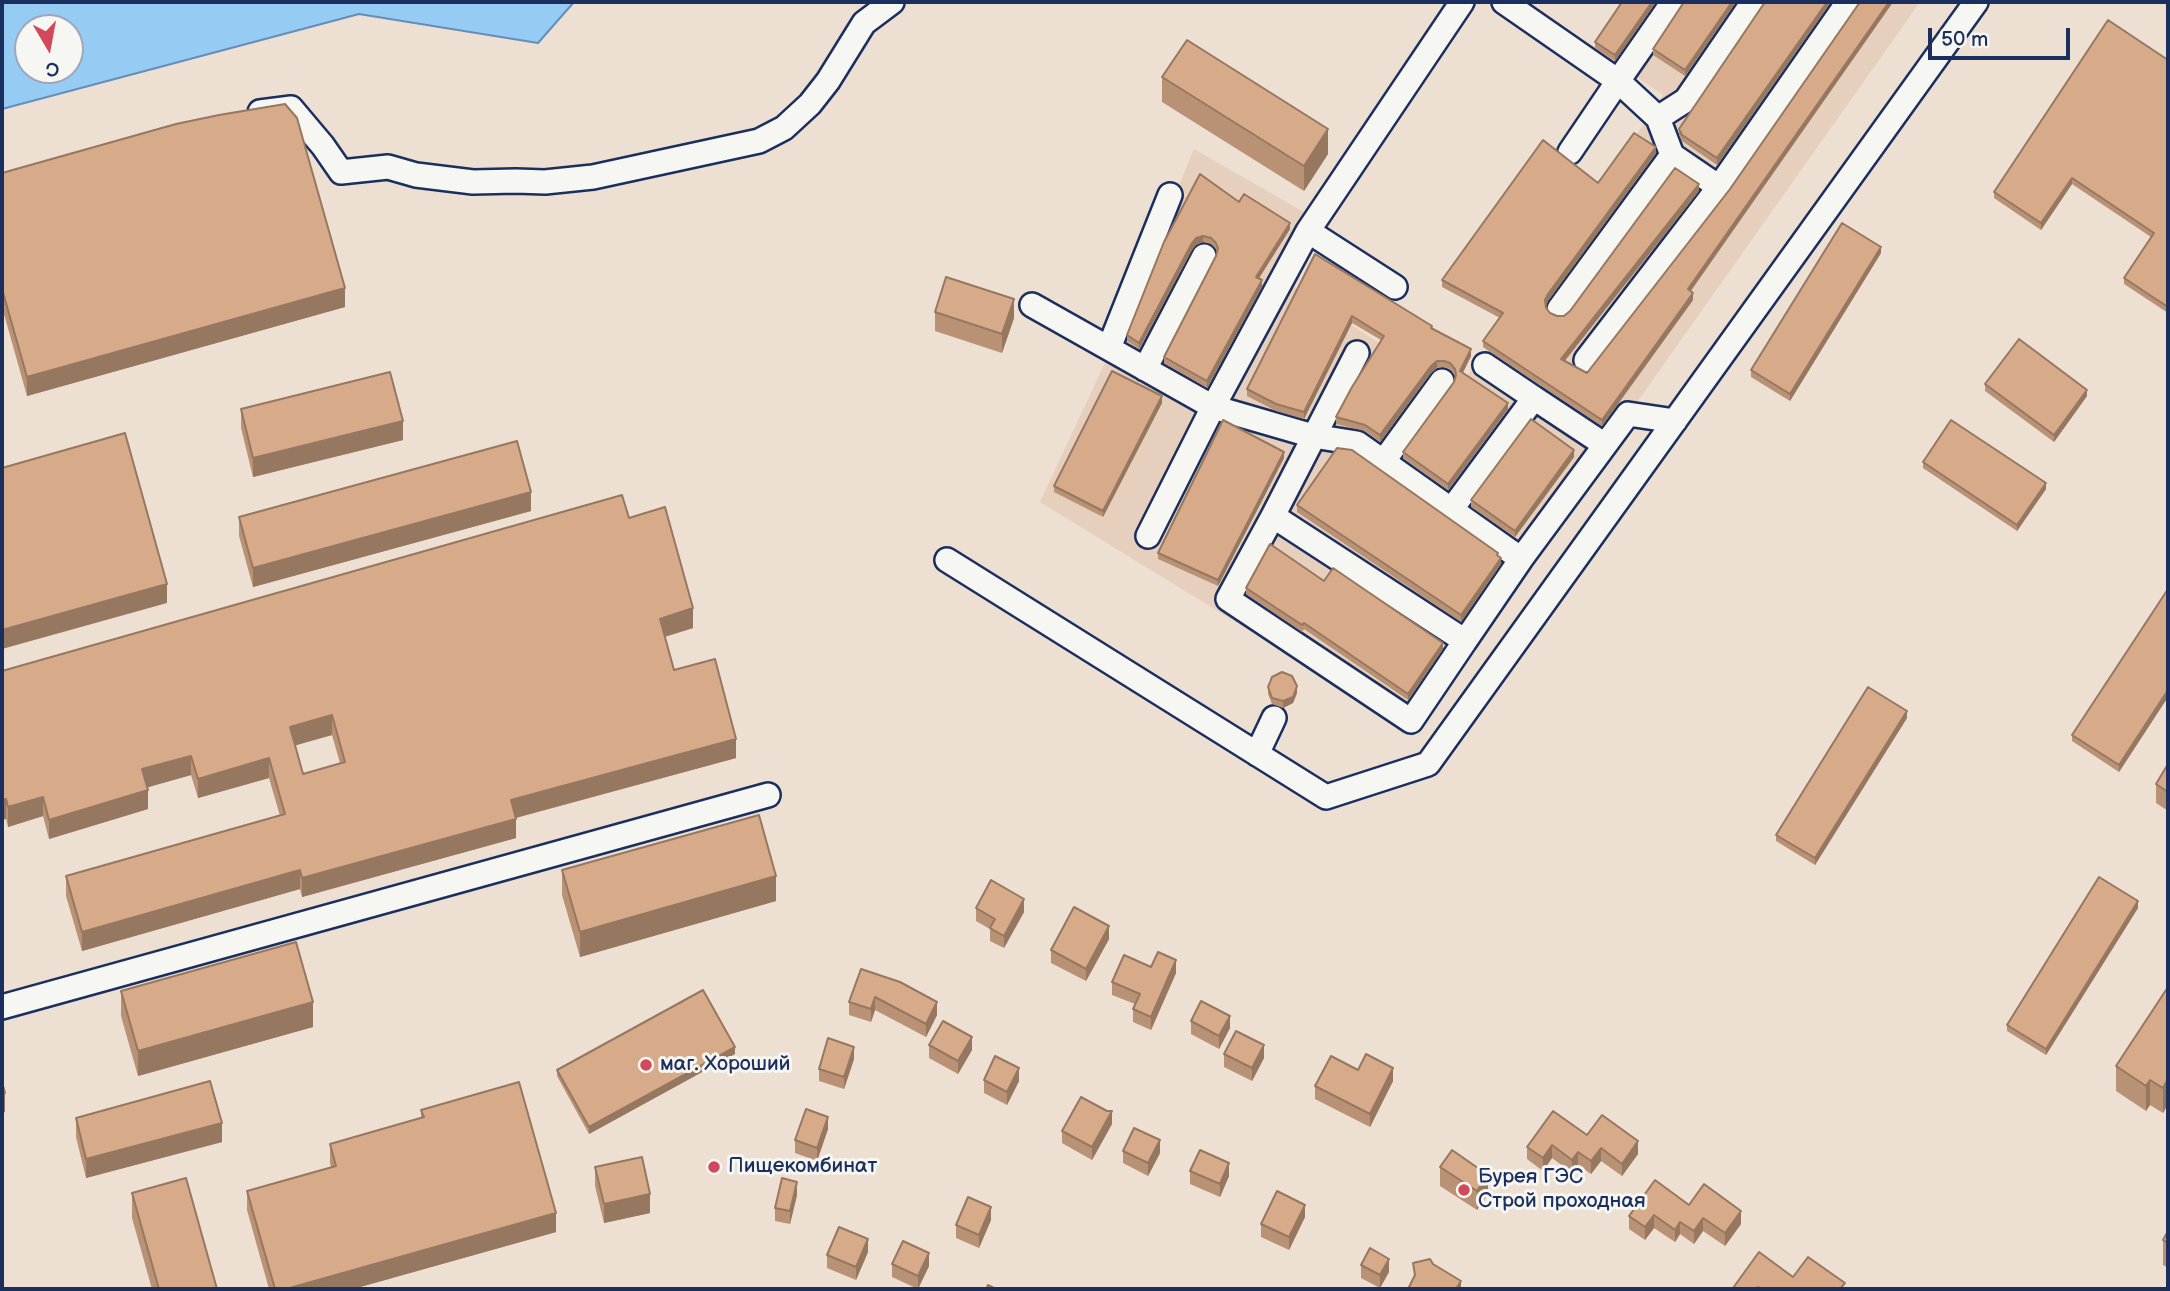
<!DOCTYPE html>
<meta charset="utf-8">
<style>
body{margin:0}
#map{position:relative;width:2170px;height:1291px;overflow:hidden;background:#eddfd2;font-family:"Balsamiq Sans",sans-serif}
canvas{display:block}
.frame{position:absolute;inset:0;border:4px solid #1b2f5e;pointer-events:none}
.north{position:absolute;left:14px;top:14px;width:70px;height:70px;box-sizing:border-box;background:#f6f6f2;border:2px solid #9ea6b7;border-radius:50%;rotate:170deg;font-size:19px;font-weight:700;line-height:28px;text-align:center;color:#1b2f5e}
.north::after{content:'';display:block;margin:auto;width:24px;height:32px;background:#d1495b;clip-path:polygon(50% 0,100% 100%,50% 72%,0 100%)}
.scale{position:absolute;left:1928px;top:28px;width:142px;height:32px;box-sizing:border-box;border:4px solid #1b2f5e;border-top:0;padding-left:9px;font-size:21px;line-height:24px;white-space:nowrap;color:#1b2f5e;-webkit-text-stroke:5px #f6f6f2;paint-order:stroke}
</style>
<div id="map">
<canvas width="2170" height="1291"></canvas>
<div class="frame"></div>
<div class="north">С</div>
<div class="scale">50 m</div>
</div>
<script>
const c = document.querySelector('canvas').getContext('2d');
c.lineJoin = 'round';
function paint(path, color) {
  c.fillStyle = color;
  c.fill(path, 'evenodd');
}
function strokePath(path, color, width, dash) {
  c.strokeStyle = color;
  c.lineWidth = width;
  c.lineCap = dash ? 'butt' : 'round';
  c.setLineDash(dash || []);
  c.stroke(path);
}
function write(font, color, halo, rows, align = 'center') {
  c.font = font + ' "Balsamiq Sans",sans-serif';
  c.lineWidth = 6;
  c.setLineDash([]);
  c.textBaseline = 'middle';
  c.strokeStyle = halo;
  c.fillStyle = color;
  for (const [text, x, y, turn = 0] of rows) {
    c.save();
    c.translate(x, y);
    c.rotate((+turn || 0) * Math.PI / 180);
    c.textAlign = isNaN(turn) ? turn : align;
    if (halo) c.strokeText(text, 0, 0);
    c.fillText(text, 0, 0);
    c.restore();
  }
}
const built = new Path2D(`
 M1626 2H1920L1613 436 1415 732 1040 502 1118 335 1194 149 1309 215 1294 287 1414 366 1464 380 1555 256 1663 95 1595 48Z`);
const water = new Path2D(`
 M2 2H574L538 43 359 14 2 109ZM28 28H70V70H28Z`);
const street = new Path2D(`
 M1504 2 1618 81 1673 2
 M260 112 291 108 323 146 341 172 388 167 416 175 473 182 516 181 545 182 593 177 759 141 784 128 810 104 828 81 864 23 892 2
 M1570 152 1618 81 1658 118 1686 100 1753 2
 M1719 187 1848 2
 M1308 231 1395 287
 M1032 305 1213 407 1313 436 1357 443 1521 559 1628 414 1675 421
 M1559 309 1672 155 1658 118
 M1109 348 1170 195
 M1357 353 1273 516 1465 641 1521 559
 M1586 360 1719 187 1672 155
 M1485 365 1534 398
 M1145 369 1204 256
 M1383 462 1442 381
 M1451 510 1534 398 1605 445
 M1273 516 1228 599 1411 721 1465 641
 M1148 536 1213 407 1308 231 1462 2
 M947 560 1326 797 1428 764 1976 2
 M1257 754 1274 718
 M2 1007 768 795`);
const wall = new Path2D(`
 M1622 2H1656L1615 61 1595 48V42Z
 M1736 2 1685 76 1653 55V49Z
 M1765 2H1831L1717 165 1682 141 1679 135V129Z
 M1860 2H1893L1690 291 1693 300 1602 426 1483 347V341L1500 318 1442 287V280L1598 183 1656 153 1548 301 1546 306 1550 313 1557 316H1564L1570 311 1699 191 1565 361 1587 373 1730 189Z
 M2168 60V313L2124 284V278L2151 237 2072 184 2041 230 1994 198V192Z
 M1162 77 1328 154 1304 191 1162 102Z
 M2 173 345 307 27 396 2 307Z
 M1239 202 1290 229 1259 278 1262 287 1207 388 1164 363V357L1216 256 1217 252 1216 249 1211 244 1203 242 1196 245 1192 250 1139 349 1127 341V335L1164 242Z
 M1881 253 1790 401 1751 377V370Z
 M1315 254 1432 329 1471 356 1463 373 1508 409 1448 490 1403 458V452L1454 382 1455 376 1450 369 1444 367 1437 368 1431 373 1380 442 1365 431 1336 424V417L1381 340 1352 323 1304 419 1276 411 1247 396V389Z
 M935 312 1014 318 1002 353 935 331Z
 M1985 384 2087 396 2054 442 1985 391Z
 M1162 403 1103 517 1054 492V486Z
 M241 409 403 440 253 477 241 428Z
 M1574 457 1515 537 1471 507V500Z
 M1284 458 1218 586 1158 559V553Z
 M1923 462 2046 489 2017 531 1923 468Z
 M1297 505 1498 556 1501 564 1461 622 1297 512Z
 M531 511 253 587 239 536V517Z
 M629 518 693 628 665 637 674 670 736 758 516 818V838L302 897 300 889 82 951 66 896V876L280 816 269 778 198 798 191 775 147 787 148 809 49 839 43 816 8 827 6 819 2 671ZM332 735 340 763 303 774 295 745Z
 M1324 581 1443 649 1408 700 1304 629 1302 632 1246 594V588Z
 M2168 589V697L2119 772 2072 741V735Z
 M1268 687 1297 693 1293 703 1283 708 1272 704 1268 694Z
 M1907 718 1815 865 1776 841V835Z
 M2168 764V811L2156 803V784Z
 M562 870 776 901 580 957 562 895Z
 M976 908 1024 912 1004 948 990 941V929L976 921Z
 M2138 908 2046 1055 2007 1031V1025Z
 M1109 939 1086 981 1051 963V950Z
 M1151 967 1176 973 1151 1030 1133 1022V1009L1135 1004 1112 995V982Z
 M861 969 937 1015 926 1037 875 1010 871 1022 849 1015V1002Z
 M2168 987V1104L2163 1113 2150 1105 2146 1111 2116 1091V1066Z
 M121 991 313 1027 138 1076 121 1016Z
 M1191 1021 1230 1028 1219 1049 1191 1034Z
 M929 1045 972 1050 958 1074 929 1058Z
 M735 1054 589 1134 557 1076V1070Z
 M1224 1054 1264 1058 1252 1081 1224 1067Z
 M854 1059 844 1089 819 1081V1069Z
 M1358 1070 1393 1081 1370 1127 1315 1099V1086Z
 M984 1080 1019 1081 1007 1105 984 1093Z
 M421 1110 556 1232 353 1289H269L247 1210V1191L331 1167 330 1163V1144L421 1118Z
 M76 1118 222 1142 86 1178 76 1137Z
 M1112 1124 1092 1160 1062 1143V1131Z
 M828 1129 817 1161 795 1153V1140Z
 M1587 1135 1638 1154 1622 1176 1601 1161 1591 1174 1578 1165 1572 1173 1552 1158 1543 1171 1527 1159V1147Z
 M1123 1151 1160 1153 1148 1176 1123 1163Z
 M595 1167 650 1213 604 1223 595 1186Z
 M1440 1167 1488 1194 1477 1210 1440 1186Z
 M1190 1171 1229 1176 1220 1197 1190 1184Z
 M132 1193 217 1289H152L132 1218Z
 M797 1195 790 1224 775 1221V1208Z
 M1689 1205 1741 1224 1725 1246 1703 1231 1694 1244 1680 1234 1675 1242 1654 1228 1645 1240 1629 1229V1216Z
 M1305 1217 1289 1250 1261 1237V1224Z
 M991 1220 979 1248 956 1238V1225Z
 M2168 1231V1268L2163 1265V1240Z
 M868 1252 856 1280 827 1268V1255Z
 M892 1264 929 1266 918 1289 892 1277Z
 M1361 1265 1389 1272 1380 1288 1361 1278Z`);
const shadedWall = new Path2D(`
 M1652 2H1656L1615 61V55Z
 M1732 2H1736L1685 76V70Z
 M1827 2H1831L1717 165V158Z
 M1889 2H1893L1688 295V289Z
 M1328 129V154L1304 191V166Z
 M1656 147V153L1548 301 1545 307V300L1548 294Z
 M2072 178V184L2041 230V223Z
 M1699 184V191L1561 365V359Z
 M1290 223V229L1256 283V277Z
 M1203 236V242L1196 245 1192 250 1139 349V343L1192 243 1196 238Z
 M1881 247V253L1790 401V394Z
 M1262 280V287L1207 388V381Z
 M345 288V307L27 396V377Z
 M1693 293V300L1602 426V420Z
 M1014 299V318L1002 353V334Z
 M1352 316V323L1304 419V412Z
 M1471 349V356L1460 378V371Z
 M1437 361V368L1431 373 1380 442V435L1431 366Z
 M2087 390V396L2054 442V435Z
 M1162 396V403L1103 517V511Z
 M1508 403V409L1448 490V484Z
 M403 421V440L253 477V458Z
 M1574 450V457L1515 537V531Z
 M1284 452V458L1218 586V580Z
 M2046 483V489L2017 531V525Z
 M531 492V511L253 587V568Z
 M1501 558V564L1461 622V615Z
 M167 584V603L2 649V630Z
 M693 608V628L660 638V619Z
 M1443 643V649L1408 700V694Z
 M1297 686V693L1293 703 1283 708V701Z
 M2168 690V697L2119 772V765Z
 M1907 711V718L1815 865V858Z
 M332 715V735L290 747V727Z
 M736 739V758L511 819V800Z
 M191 756V775L142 789V769Z
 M269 758V778L198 798V779Z
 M148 790V809L49 839V820Z
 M43 797V816L8 827V807Z
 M6 799V819L2 820V800Z
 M516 819V838L302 897V878Z
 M300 870V889L82 951V932Z
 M776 876V901L580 957V932Z
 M1024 899V912L1004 948V936Z
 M2138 901V908L2046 1055V1049Z
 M1109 926V939L1086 981V969Z
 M1176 960V973L1151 1030V1017Z
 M875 997V1010L871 1022V1009Z
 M313 1002V1027L138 1076V1051Z
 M937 1002V1015L926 1037V1024Z
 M1230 1016V1028L1219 1049V1036Z
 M972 1037V1050L958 1074V1061Z
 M1264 1045V1058L1252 1081V1068Z
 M735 1047V1054L589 1134V1127Z
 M854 1047V1059L844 1089V1077Z
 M1019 1068V1081L1007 1105V1092Z
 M1393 1068V1081L1370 1127V1114Z
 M2168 1079V1104L2163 1113V1088Z
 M2150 1080V1105L2146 1111V1086Z
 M5 1093V1112L2 1113V1094Z
 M1112 1111V1124L1092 1160V1147Z
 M828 1117V1129L817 1161V1148Z
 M222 1123V1142L86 1178V1159Z
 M1160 1140V1153L1148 1176V1163Z
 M1638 1141V1154L1622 1176V1164Z
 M1552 1145V1158L1543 1171V1158Z
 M1601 1148V1161L1591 1174V1161Z
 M1578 1152V1165L1572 1173V1160Z
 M1229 1163V1176L1220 1197V1184Z
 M1488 1175V1194L1477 1210V1191Z
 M797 1182V1195L790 1224V1211Z
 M650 1194V1213L604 1223V1204Z
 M1305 1205V1217L1289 1250V1237Z
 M991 1207V1220L979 1248V1235Z
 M1741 1211V1224L1725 1246V1233Z
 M556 1213V1232L353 1289H286Z
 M1654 1215V1228L1645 1240V1227Z
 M1703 1218V1231L1694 1244V1231Z
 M1680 1222V1234L1675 1242V1230Z
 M868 1239V1252L856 1280V1267Z
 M929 1253V1266L918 1289V1276Z
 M1389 1259V1272L1380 1288V1275Z
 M1461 1281V1289H1456Z`);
const building = new Path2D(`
 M1622 2H1652L1615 55 1595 42Z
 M1684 2H1732L1685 70 1653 49Z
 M1765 2H1827L1717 158 1682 135 1679 129Z
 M1860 2H1889L1688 289 1693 293 1602 420 1483 341 1503 313 1442 280 1543 140 1598 183 1634 133 1656 147 1548 294 1545 300 1546 308 1550 313 1557 316H1564L1570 311 1675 168 1699 184 1561 359 1587 373 1730 189Z
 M2108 20 2168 60V307L2124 278 2154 233 2072 178 2041 223 1994 192Z
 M1187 40 1328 129 1304 166 1162 77Z
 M285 104 297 118 345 288 27 377 2 289V173L176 124 219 115Z
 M1200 174 1239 202 1244 194 1290 223 1256 277 1262 280 1207 381 1164 357 1216 256 1218 248 1216 243 1211 238 1203 236 1196 238 1192 243 1139 343 1127 335 1164 242Z
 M1842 223 1881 247 1790 394 1751 370Z
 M1315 254 1432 326 1431 328 1471 349 1460 371 1508 403 1448 484 1403 452 1454 382 1456 375 1455 369 1450 363 1444 361H1437L1431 366 1380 435 1365 425 1336 417 1352 387 1384 336 1352 316 1304 412 1276 404 1247 389Z
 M946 277 1014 299 1002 334 935 312Z
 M2019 339 2087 390 2054 435 1985 384Z
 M1112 371 1162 396 1103 511 1054 486Z
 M390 372 403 421 253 458 241 409Z
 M1531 419 1574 450 1515 531 1471 500Z
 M1223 420 1284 452 1218 580 1158 553Z
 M1951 420 2046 483 2017 525 1923 462Z
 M125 433 167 584 2 630V468Z
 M517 441 531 492 253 568 239 517Z
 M1337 448 1352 450 1498 553 1497 555 1501 558 1461 615 1297 505Z
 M622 495 629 518 665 507 693 608 660 619 674 670 715 659 736 739 511 800 516 819 302 878 300 870 82 932 66 876 285 814 269 758 198 779 191 756 142 769 148 790 49 820 43 797 8 807 6 799 2 800V671ZM332 715 345 762 303 774 290 727Z
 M1270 544 1324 581 1333 568 1443 643 1408 694 1304 623 1302 625 1246 588Z
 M2168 589V690L2119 765 2072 735Z
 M1282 672 1292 676 1297 686 1293 697 1283 701 1272 698 1268 687 1272 677Z
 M1868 687 1907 711 1815 858 1776 835Z
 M2168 764V792L2156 784Z
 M759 815 776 876 580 932 562 870Z
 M2099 877 2138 901 2046 1049 2007 1025Z
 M991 880 1024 899 1004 936 990 928 995 919 976 908Z
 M1074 907 1109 926 1086 969 1051 950Z
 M296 942 313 1002 138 1051 121 991Z
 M1158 952 1176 960 1151 1017 1133 1009 1140 994 1112 982 1124 955 1151 967Z
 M861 969 900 982 937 1002 926 1024 875 997 871 1009 849 1002Z
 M2168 987V1079L2163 1088 2150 1080 2146 1086 2116 1066Z
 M703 990 735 1047 589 1127 557 1070Z
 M1201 1001 1230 1016 1219 1036 1191 1021Z
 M943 1021 972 1037 958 1061 929 1045Z
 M1236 1031 1264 1045 1252 1068 1224 1054Z
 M828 1038 854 1047 844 1077 819 1069Z
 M1366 1054 1393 1068 1370 1114 1315 1086 1331 1056 1358 1070Z
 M995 1056 1019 1068 1007 1092 984 1080Z
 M210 1081 222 1123 86 1159 76 1118Z
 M2 1082 5 1093 2 1094Z
 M519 1082 556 1213 286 1289H275L247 1191 336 1166 330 1144 424 1117 421 1110Z
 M1081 1097 1107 1111H1112L1092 1147 1062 1131Z
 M806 1109 828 1117 817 1148 795 1140Z
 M1553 1111 1587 1135 1602 1115 1638 1141 1622 1164 1601 1148 1591 1161 1578 1152 1572 1160 1552 1145 1543 1158 1527 1147Z
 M1134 1128 1160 1140 1148 1163 1123 1151Z
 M1200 1150 1229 1163 1220 1184 1190 1171Z
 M1452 1150 1488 1175 1477 1191 1440 1167Z
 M642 1157 650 1194 604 1204 595 1167Z
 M186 1178 217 1289H159L132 1193Z
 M782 1178 797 1182 790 1211 775 1208Z
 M1655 1180 1689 1205 1704 1184 1741 1211 1725 1233 1703 1218 1694 1231 1680 1222 1675 1230 1654 1215 1645 1227 1629 1216Z
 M1277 1191 1305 1205 1289 1237 1261 1224Z
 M968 1197 991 1207 979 1235 956 1225Z
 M839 1227 868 1239 856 1267 827 1255Z
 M2168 1231V1243L2163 1240Z
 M903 1241 929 1253 918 1276 892 1264Z
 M1370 1248 1389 1259 1380 1275 1361 1265Z
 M1759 1252 1793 1277 1808 1257 1845 1283 1840 1289H1761L1758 1287 1757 1289H1734L1733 1288Z
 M1430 1259 1433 1264 1461 1281 1456 1289H1457H1408L1415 1275 1413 1263Z
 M988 1285 996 1289H986Z`);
const markers = [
 [646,1065,7,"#d1495b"],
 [714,1167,7,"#d1495b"],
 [1464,1190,7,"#d1495b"]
];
const poiNames = [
 ["маг. Хороший",660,1065],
 ["Пищекомбинат",728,1167],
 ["Бурея ГЭС",1478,1178],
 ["Строй проходная",1478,1202]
];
paint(built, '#e6cfbc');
paint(water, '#96ccf4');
strokePath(water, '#658db8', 2);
strokePath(street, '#1b2f5e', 28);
strokePath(street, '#f6f6f2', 23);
paint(wall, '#b99276');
paint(shadedWall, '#967760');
paint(building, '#d7aa89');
strokePath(building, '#967760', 2);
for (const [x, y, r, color] of markers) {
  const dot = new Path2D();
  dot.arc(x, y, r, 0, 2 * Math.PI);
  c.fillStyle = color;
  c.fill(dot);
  strokePath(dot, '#f6f6f2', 2.5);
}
write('21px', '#1b2f5e', '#f6f6f2', poiNames, 'left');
</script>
